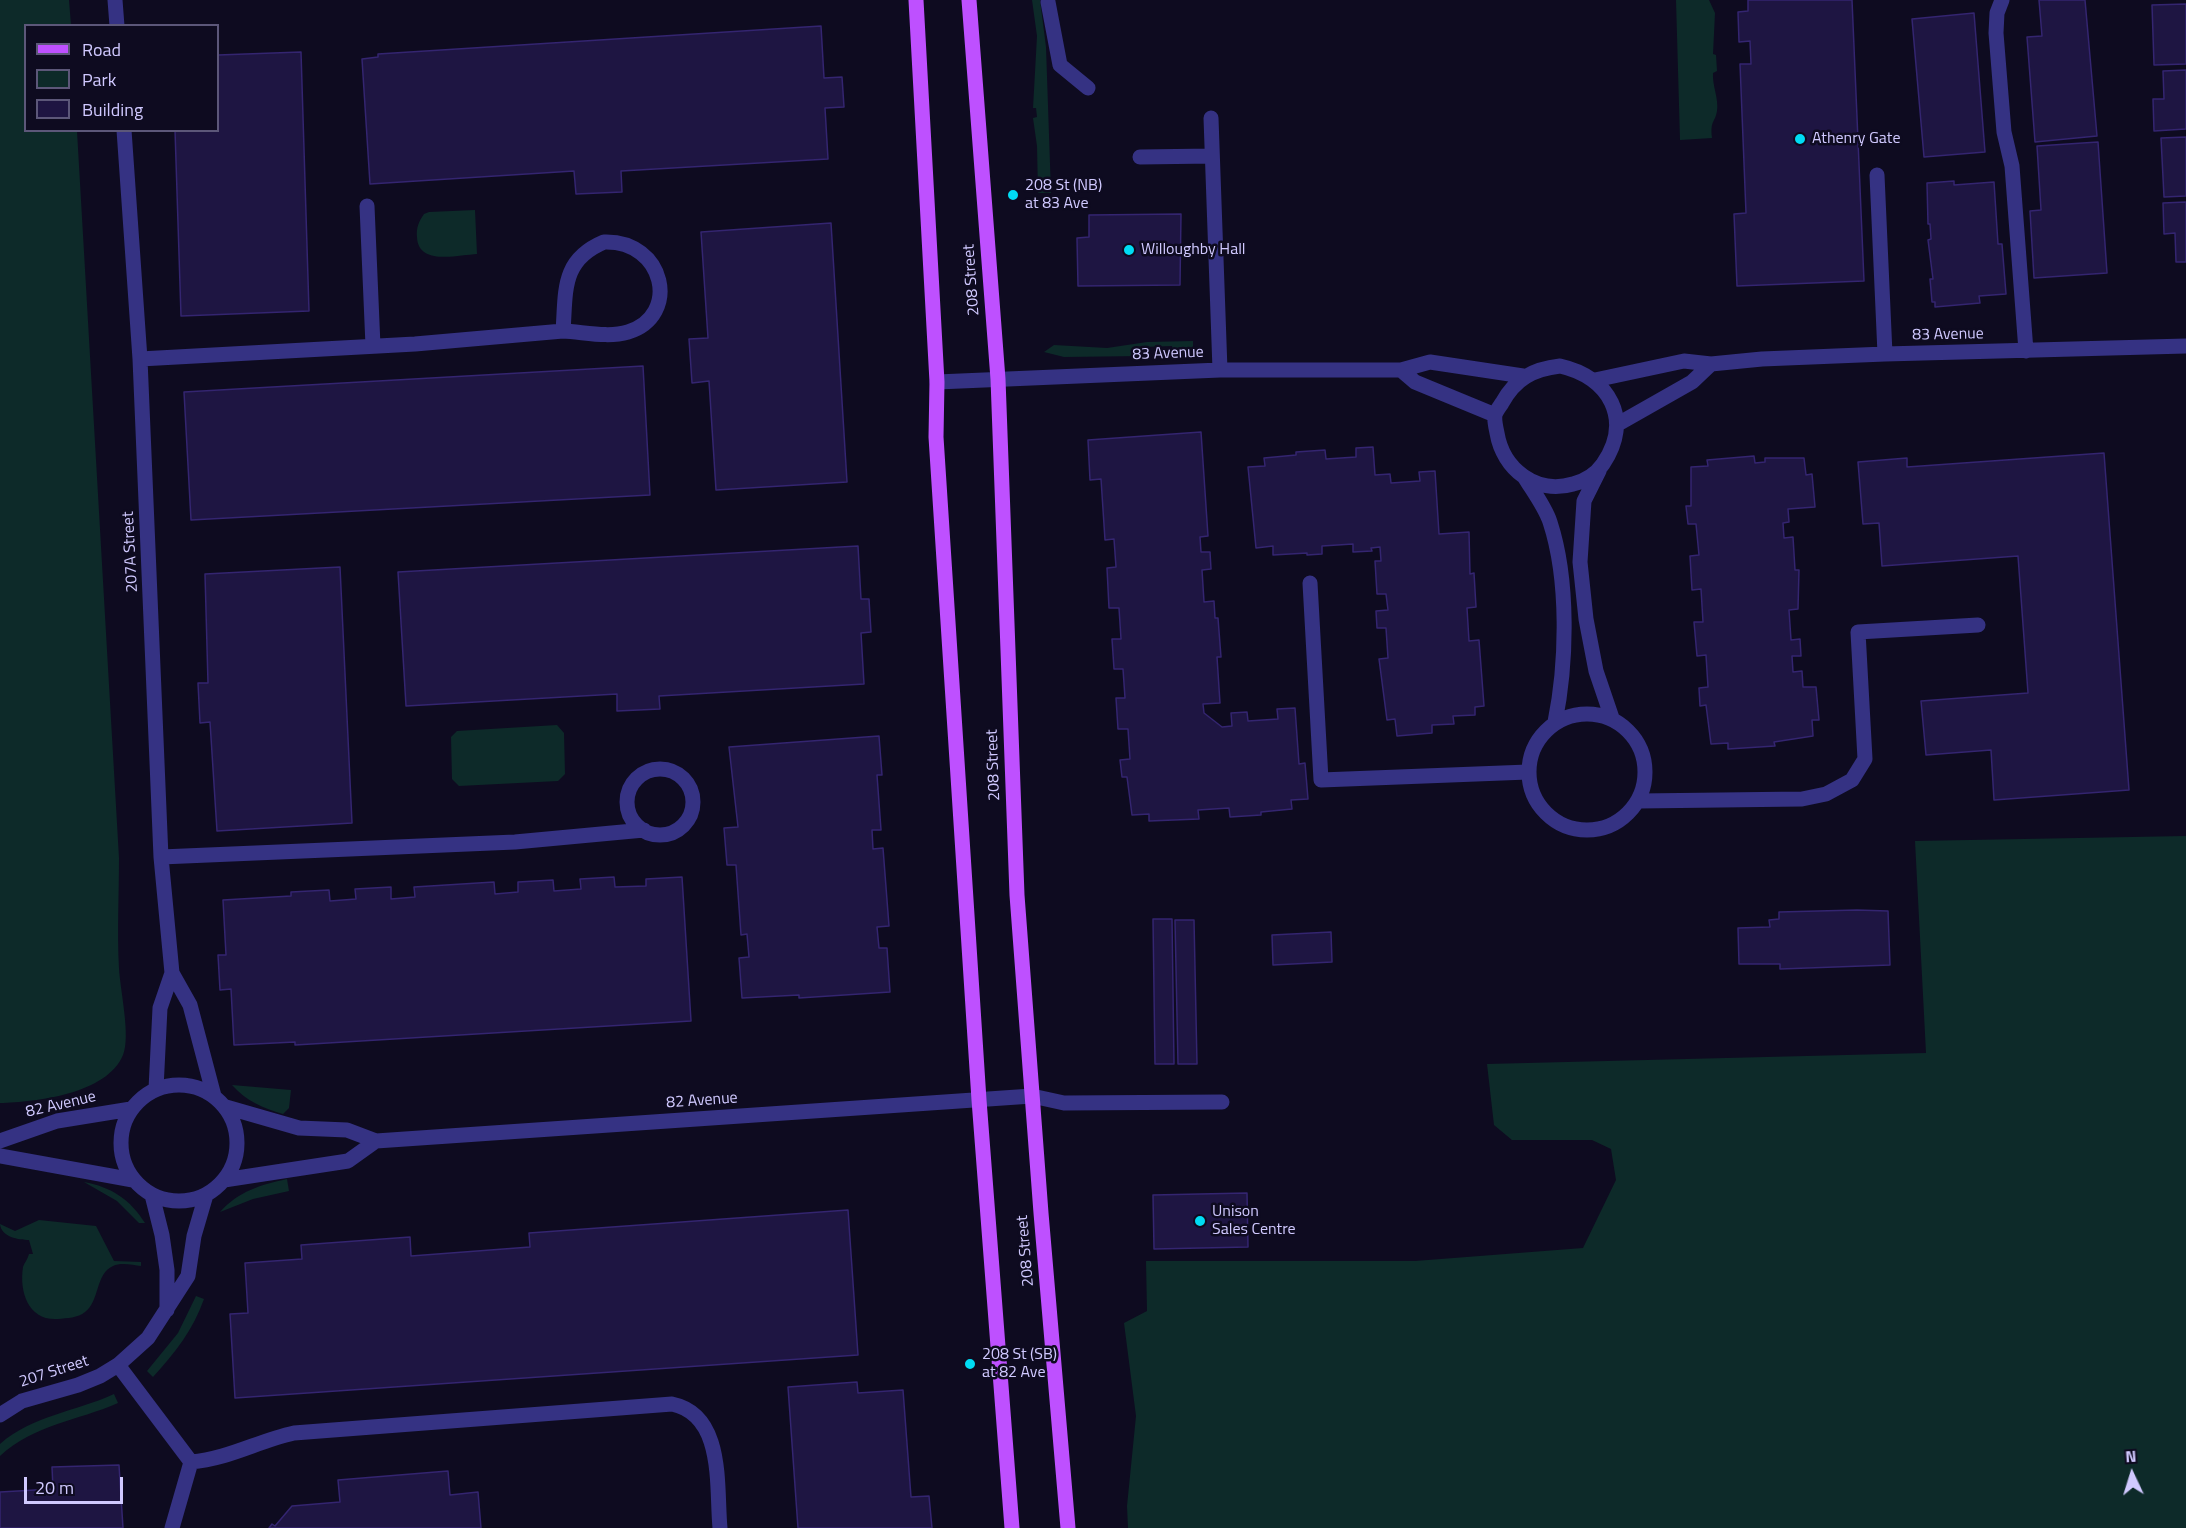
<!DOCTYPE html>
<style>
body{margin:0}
#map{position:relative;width:2186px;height:1528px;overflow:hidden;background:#0e0b20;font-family:"Titillium Web",sans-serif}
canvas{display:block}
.legend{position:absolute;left:24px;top:24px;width:195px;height:108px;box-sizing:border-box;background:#0e0b20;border:2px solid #5c5779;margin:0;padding:8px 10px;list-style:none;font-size:18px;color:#d0c9ff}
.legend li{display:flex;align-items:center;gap:12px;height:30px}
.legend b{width:30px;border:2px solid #5c5779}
.north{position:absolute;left:2102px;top:1444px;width:60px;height:60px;-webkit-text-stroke:4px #0e0b20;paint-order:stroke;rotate:356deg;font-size:16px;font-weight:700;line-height:24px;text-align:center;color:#d0c9ff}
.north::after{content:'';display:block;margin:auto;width:21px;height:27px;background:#d0c9ff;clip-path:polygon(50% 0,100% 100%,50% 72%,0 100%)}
.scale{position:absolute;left:24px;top:1477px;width:99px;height:27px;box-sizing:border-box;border:3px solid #d0c9ff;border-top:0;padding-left:8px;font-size:18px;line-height:21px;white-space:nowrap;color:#d0c9ff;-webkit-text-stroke:4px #0e0b20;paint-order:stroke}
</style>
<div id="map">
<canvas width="2186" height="1528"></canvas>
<ul class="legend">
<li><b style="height:8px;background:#be50ff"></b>Road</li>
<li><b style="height:16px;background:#0d2a29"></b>Park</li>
<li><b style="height:16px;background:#1e1542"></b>Building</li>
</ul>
<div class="north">N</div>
<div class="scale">20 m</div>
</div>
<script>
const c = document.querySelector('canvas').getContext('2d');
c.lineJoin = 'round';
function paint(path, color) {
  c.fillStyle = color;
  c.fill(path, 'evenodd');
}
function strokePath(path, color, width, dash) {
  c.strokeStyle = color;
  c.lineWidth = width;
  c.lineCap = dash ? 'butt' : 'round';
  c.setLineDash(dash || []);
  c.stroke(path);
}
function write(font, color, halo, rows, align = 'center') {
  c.font = font + ' "Titillium Web",sans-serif';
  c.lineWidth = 5;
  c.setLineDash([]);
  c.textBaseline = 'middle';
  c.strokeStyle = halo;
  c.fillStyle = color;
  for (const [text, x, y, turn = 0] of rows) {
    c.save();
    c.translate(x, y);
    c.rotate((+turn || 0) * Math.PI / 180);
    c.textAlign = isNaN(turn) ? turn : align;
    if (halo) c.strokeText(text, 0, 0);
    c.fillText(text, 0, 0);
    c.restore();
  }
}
const green = new Path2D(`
 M0 0H69L71 25 26 26V130L77 131 119 858C119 895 117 932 119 968 120 990 131 1036 123 1055 107 1094 36 1102 0 1103Z
 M1032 0H1040L1046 47 1051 193H1038L1037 146 1033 118 1037 117 1036 108H1033L1037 36Z
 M1676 0H1709L1715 13 1713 54 1716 55 1717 71 1713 73C1712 85 1719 99 1717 111 1715 123 1710 120 1712 138L1680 140Z
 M475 210 477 254C458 255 418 266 417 237 416 228 419 221 424 214L429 212Z
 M1193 341V355H1173L1172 346 1143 347 1142 356 1064 357 1044 352 1054 345 1107 348 1147 342Z
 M557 725 564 733 565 774 558 781 459 786 452 779 451 737 457 731Z
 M2186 836V1528H1128L1127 1506 1136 1416 1124 1323 1147 1311 1146 1261H1415L1583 1248 1616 1180 1611 1149 1592 1140H1512L1494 1125 1487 1064 1926 1053 1915 841Z
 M232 1085 291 1090 289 1108 283 1114C263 1108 246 1101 232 1085Z
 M287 1179 289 1191 253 1199 220 1212C239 1191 260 1185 287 1179Z
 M84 1182C111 1187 130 1199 145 1223H139L117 1201Z
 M39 1220 96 1226 114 1261 141 1262V1266C133 1265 121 1262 113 1266 95 1274 100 1301 85 1312 78 1318 67 1318 58 1319 29 1321 19 1293 23 1267 24 1263 28 1259 29 1254H33L29 1240C19 1240 1 1237 0 1224L15 1231Z
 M196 1296 204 1299C193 1330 175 1353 153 1377L147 1371 178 1333Z
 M114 1394 118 1403C77 1421 35 1424 0 1456V1444C33 1415 75 1412 114 1394Z`);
const building = new Path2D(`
 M1748 0H1852L1864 281 1737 286 1734 214 1746 213 1740 64H1751L1750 41 1739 42 1738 12 1748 11Z
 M2039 0H2085L2097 136 2035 142 2027 37 2042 36Z
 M2186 4V64L2154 65 2152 5Z
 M1974 13 1985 152 1924 157 1912 19Z
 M821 26 824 78 842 77 844 107 825 108 828 159 621 171 622 192 576 194 574 171 370 184 362 59 378 57V54Z
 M301 52 309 311 181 316 175 130H218V55Z
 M2186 70V129L2154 131 2153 99H2164L2163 71Z
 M2186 137V196L2164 197 2161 138Z
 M2098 142 2107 273 2034 278 2030 211 2041 210 2037 146Z
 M1954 181V185L1994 182 1998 244H2002L2006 294 1979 296 1980 303 1935 307V302H1932L1930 279H1933L1928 240 1931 239 1930 224H1928L1927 183Z
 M2186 202V262H2176L2175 233 2164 234 2163 203Z
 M1181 214 1180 285 1078 286 1077 238 1089 237V215Z
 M831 223 847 482 716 490 709 381 692 383 689 339 708 338 701 232Z
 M643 366 650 495 191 520 184 392Z
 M1201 432 1208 536 1200 537 1201 552H1210L1211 569 1202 570 1204 602 1214 601 1215 618H1218L1221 657H1217L1220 703 1203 704 1204 713 1222 727 1232 726 1231 713 1247 712 1248 721 1278 719 1277 709 1295 708 1299 764 1305 763 1308 799 1291 800 1292 809 1261 812V815L1230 817 1229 808 1198 810 1199 819 1149 821V814L1132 815 1127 777H1122L1120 760 1130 759 1128 729H1118L1116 698H1125L1123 669H1114L1112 639H1121L1119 608H1109L1107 568 1116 567 1114 539 1105 540 1101 479 1090 480 1088 440Z
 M1373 447 1375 475 1390 474 1391 483 1420 481 1419 472 1435 471 1439 534 1469 532 1470 574 1474 573 1476 607 1467 608 1469 641 1479 640 1484 706 1475 707V715L1453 716 1454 724 1432 725V733L1397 736 1395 719 1387 720 1379 659 1388 658 1386 628H1377L1376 611 1388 610 1386 594H1377L1375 561H1381L1380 547 1371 548 1372 551 1353 552V544L1322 546V554L1307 555V553L1273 555V546L1256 548 1248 467 1265 466 1264 458 1296 455V452L1325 450 1326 459 1356 457V448Z
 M2104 453 2129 790 1994 800 1991 750 1926 755 1921 701 2028 693 2018 556 1882 566 1879 523 1863 524 1858 462 1907 458V467Z
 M1754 456 1755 463 1765 462V458H1804L1806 475 1812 474 1815 507 1788 509 1789 522 1783 523 1784 538 1793 537 1795 570H1799L1798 609 1789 610 1791 640 1800 639 1801 656H1792L1793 672 1802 671 1803 687H1816L1819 720H1812L1813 736 1774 742 1775 746 1728 749V743L1711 744 1706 705 1700 706 1699 688 1708 687 1706 655 1697 656 1694 622H1703L1701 589 1692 590 1690 556 1699 555 1696 524H1688L1686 506H1691V467L1708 466 1707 460Z
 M858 546 861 599H869L871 632 861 633 864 684 659 696 660 709 617 711V694L406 706 398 572Z
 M340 567 352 823 217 831 210 722 200 723 198 683H208L205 574Z
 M879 736 882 775H877L881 830H872L873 849 883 848 889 926 877 927 879 948H887L890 992 799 998V995L742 998 739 958 749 957 747 934 741 935 736 865H727L724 828 738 827 729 747Z
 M614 877 615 887 646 886V879L682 877 691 1021 295 1045V1042L234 1045 231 989 220 990 218 955H226L223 900 291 896V892L329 890 330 901 356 899 355 889 391 887V899L415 897 414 887 494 882 495 894 518 892V882L553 880 554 891 581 889 580 879Z
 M1857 910 1888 911 1890 965 1780 969V964H1739L1738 928 1770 927 1769 920 1779 919V912Z
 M1153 919H1172L1174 1064H1155Z
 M1175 920H1194L1197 1064H1178Z
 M1331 932 1332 962 1273 965 1272 935Z
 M1247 1193 1248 1247 1154 1249 1153 1195Z
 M848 1210 858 1355 235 1398 230 1314 248 1313 245 1263 302 1259 301 1245 410 1237 411 1256 530 1247 529 1233Z
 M857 1382 858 1393 903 1390 911 1497 929 1496 932 1528H798L788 1387Z
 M119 1465 123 1528H0V1492L53 1489 52 1467Z
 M448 1471 450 1495 478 1492 481 1528H269L272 1524 275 1526 292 1506 340 1502 338 1480Z`);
const minor = new Path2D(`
 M115 0 117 26
 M2002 0 1997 13 1996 33 2004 132 2012 166 2026 351
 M1048 2 1060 65 1088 88
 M1211 118 1220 370
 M124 130 140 359 161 857 172 973 160 1008 156 1089
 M1140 157 1212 156
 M1877 175 1885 354
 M367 206 373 346
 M604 242C665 240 681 316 628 332 608 338 584 332 563 331 566 291 561 260 604 242Z
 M140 359 415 344 563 331
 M1560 366C1610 377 1633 420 1603 464 1596 474 1585 481 1573 484 1536 495 1503 469 1497 433 1496 428 1494 420 1495 415 1496 411 1500 406 1502 403 1515 379 1533 369 1560 366Z
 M1401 370 1415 382 1495 415
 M1595 380 1684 361 1711 364 1762 359 1885 354 2186 346
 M937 382 1220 370H1401L1430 362 1523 376
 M1618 424 1692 382 1711 364
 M1599 471 1584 501 1580 562 1586 619 1596 671 1612 718
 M1525 478C1533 491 1545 507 1550 522 1569 580 1567 663 1555 722
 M1310 583 1321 780 1528 772
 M1529 772a58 58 0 1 1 116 0a58 58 0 1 1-116 0Z
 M627 802a33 33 0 1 1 66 0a33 33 0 1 1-66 0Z
 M1639 801 1802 799 1826 794 1852 780 1865 759 1858 632 1978 625
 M161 857 515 842 644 830
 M172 973 190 1005 214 1096
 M121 1143a58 58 0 1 1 116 0a58 58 0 1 1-116 0Z
 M226 1107 299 1128 347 1130 376 1141 1032 1096 1064 1103 1222 1102
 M0 1141 57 1121 131 1109
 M0 1156 133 1180
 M224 1180 348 1161 376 1141
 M152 1195 162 1235 167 1270V1310
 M118 1365 191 1462 172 1528
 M0 1415 22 1401 78 1385 100 1376 118 1365 148 1338 188 1276 194 1236 206 1195
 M191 1462C228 1459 258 1441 294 1433L672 1404C725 1415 716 1487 720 1528`);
const major = new Path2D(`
 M916 0 937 382 936 437 979 1100 1012 1528
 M969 0 998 379 1017 895 1041 1213 1068 1528`);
const markers = [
 [1800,139,6,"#00dcf4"],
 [1013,195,6,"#00dcf4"],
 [1129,250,6,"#00dcf4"],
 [1200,1221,6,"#00dcf4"],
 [970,1364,6,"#00dcf4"]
];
const poiNames = [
 ["Athenry Gate",1812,139],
 ["208 St (NB)",1025,186],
 ["at 83 Ave",1025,204],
 ["Willoughby Hall",1141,250],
 ["Unison",1212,1212],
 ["Sales Centre",1212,1230],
 ["208 St (SB)",982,1355],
 ["at 82 Ave",982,1373]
];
const streetNames = [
 ["208 Street",972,280,-94],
 ["83 Avenue",1948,335,-1],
 ["83 Avenue",1168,354,-2],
 ["207A Street",131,552,-93],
 ["208 Street",994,765,-92],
 ["82 Avenue",702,1101,-4],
 ["82 Avenue",61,1105,-13],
 ["208 Street",1026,1251,-95],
 ["207 Street",54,1372,-18]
];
paint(green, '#0d2a29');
paint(building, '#1e1542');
strokePath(building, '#342570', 1.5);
strokePath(minor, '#353283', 15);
strokePath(major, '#be50ff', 15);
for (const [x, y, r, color] of markers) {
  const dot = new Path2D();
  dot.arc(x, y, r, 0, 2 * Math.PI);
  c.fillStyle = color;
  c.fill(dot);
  strokePath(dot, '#0e0b20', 2);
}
write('16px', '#d0c9ff', '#0e0b20', poiNames, 'left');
write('16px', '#d0c9ff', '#0e0b20', streetNames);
</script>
